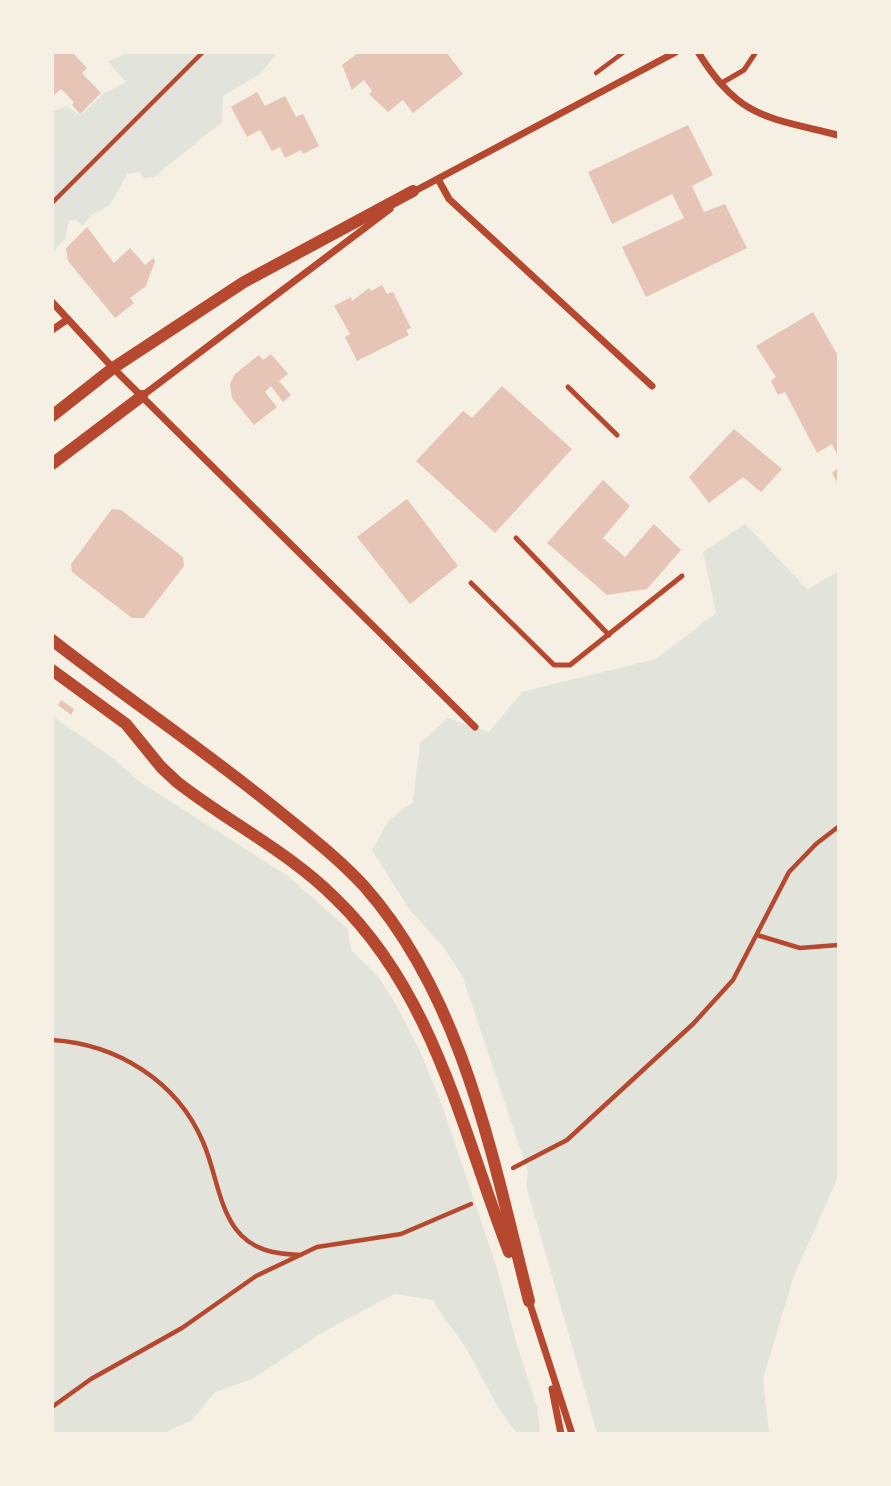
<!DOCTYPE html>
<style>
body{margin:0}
#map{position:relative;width:891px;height:1486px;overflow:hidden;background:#f6efe4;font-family:"Archivo Narrow",sans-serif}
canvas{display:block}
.frame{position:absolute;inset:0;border:54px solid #f6efe4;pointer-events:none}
</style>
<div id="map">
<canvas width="891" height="1486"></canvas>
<div class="frame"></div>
</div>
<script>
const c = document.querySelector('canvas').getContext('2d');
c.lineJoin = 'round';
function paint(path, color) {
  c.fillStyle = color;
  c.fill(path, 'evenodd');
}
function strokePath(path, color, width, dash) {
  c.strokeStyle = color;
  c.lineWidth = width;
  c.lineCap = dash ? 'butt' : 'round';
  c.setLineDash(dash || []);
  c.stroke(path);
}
const green = new Path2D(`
 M126 53H277L260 74 223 96 222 122 154 177 144 178 139 172 127 174 110 205 91 215 83 226 75 219 69 221 65 239 53 251V111L66 106 80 115 103 94 126 82 108 62Z
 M745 524 807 589 838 572V1177L793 1278 763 1379 769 1433H597L526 1185 528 1172 463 978 445 949 409 909 372 850 389 820 413 802 420 743 448 718 489 732 522 692 656 659 716 613 703 552Z
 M52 716 110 756 143 784 288 876 348 929 351 950 378 976 394 1001 420 1051 443 1108 497 1268 517 1345 537 1407 540 1433H517C494 1406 482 1375 464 1345 454 1330 442 1317 433 1300L394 1294 325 1331 254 1378 214 1393 192 1420 164 1433H53Z`);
const building = new Path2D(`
 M52 52H72L87 68 82 73 101 93 80 114 72 105 74 102 61 89 52 97Z
 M359 52H446L463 74 413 113 403 100 388 112 369 94 372 91 364 80 352 90 342 65Z
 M257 92 265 106 285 96 296 117 303 114 319 146 303 154 301 150 285 158 280 147 272 151 260 130 247 137 231 107Z
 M688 125 713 175 692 186 704 212 725 204 747 248 646 297 622 247 684 218 672 194 612 224 588 172Z
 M87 227 114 263 130 248 145 265 153 258 155 261 146 286 130 298 134 303 115 318 68 261 66 248Z
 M382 285 387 294 393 292 411 328 406 330 409 335 357 361 345 337 350 334 334 306 351 297 352 301 369 288 371 291Z
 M813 312 838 356V456L832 444 817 453 785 392 778 395 771 381 776 377 756 346Z
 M271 354 288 374 279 381 291 395 283 402 271 386 265 392 277 407 254 425 232 398 230 384 235 374 259 355 263 360Z
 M502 386 572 449 495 533 416 461 463 411 472 418Z
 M734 429 782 469 761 492 743 477 709 503 689 477Z
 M838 468V484L832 473Z
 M603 480 630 506 603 538 625 557 654 524 681 550 647 589 607 595 547 543Z
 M407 499 458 566 410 604 357 537Z
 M112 509 121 510 183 557 184 566 144 618H132L72 572 71 564Z
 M61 700 74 709 71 715 58 705Z`);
const path = new Path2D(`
 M596 73 624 52
 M52 203 203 52
 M757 935 800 948 838 945
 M52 1040C117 1044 177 1081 203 1142 215 1169 218 1204 235 1228 252 1251 275 1254 301 1255
 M513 1168 567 1140 693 1024 733 980 789 872 816 844 838 827
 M52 1407 91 1379 182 1328 256 1276 317 1247 401 1234 471 1204`);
const service = new Path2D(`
 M720 84 744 70 756 52
 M568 387 617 435
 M516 538 609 635
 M471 583 554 665H570L682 576`);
const minor = new Path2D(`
 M698 52C739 119 767 117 838 135
 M438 179 449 199 652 386
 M411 193 676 52
 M52 302 113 368 475 727
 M52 330 68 319
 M142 396 390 209
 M529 1301 572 1434
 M552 1389 561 1434`);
const tertiary = new Path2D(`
 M52 416 113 368 244 282 413 191
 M52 464 142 396
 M52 640C129 700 210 754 285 816 312 838 340 860 364 886 464 999 493 1160 529 1301
 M52 670 126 724 161 767 177 782C228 822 289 852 335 898 434 993 461 1128 509 1252`);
paint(green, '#e2e4dc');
paint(building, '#e6c5b7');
strokePath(path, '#b5482f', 4.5);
strokePath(service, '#b5482f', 5);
strokePath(minor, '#b5482f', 7);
strokePath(tertiary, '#b5482f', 12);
</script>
